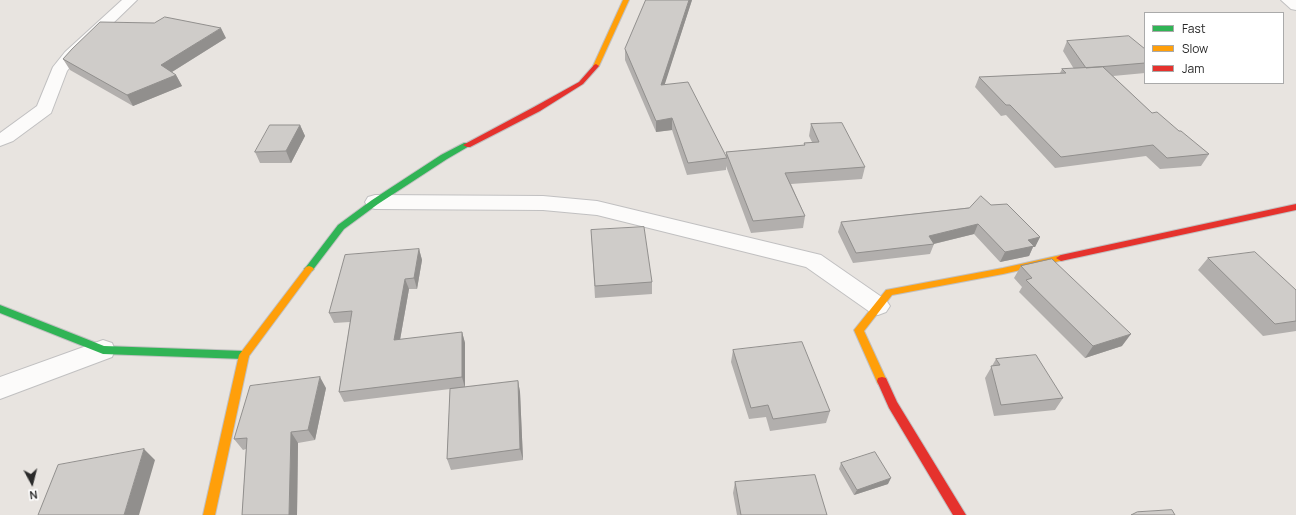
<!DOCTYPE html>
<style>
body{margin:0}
#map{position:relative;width:1296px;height:515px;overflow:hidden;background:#e8e4e0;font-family:Manrope,sans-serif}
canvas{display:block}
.legend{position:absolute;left:1144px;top:12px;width:140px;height:72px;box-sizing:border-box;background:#fff;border:1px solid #aaa;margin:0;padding:5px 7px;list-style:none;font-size:12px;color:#2a2a2a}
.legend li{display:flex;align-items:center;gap:8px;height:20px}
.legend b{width:20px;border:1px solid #aaa}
.north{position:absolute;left:12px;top:463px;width:40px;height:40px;-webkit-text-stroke:3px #fff;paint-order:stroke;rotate:173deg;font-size:11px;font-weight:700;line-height:16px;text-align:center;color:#2a2a2a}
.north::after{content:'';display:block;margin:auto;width:14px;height:18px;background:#2a2a2a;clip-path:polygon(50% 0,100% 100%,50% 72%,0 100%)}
</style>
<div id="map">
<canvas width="1296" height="515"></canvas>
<ul class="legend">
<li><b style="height:5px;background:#30b455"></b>Fast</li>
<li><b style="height:5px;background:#ff9f0a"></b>Slow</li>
<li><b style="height:5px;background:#e5322d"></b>Jam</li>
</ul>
<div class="north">N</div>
</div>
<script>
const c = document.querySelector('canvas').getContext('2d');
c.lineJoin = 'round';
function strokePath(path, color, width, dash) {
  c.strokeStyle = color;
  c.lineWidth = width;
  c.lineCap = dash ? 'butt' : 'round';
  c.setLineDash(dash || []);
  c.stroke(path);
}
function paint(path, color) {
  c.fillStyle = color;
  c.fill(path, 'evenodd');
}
const street = new Path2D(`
 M122 0H137L77 58 67 71 51 113 13 141 0 146V133L37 106 53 67 65 52Z
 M1281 0H1296V10L1291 9Z
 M375 195 543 196 597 201 821 255 886 300 890 306 886 312 878 315 870 312 806 267 597 215 543 210 375 209 368 207 365 202 368 197Z
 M103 340 112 343 115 350 112 357 0 399V377Z`);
const fast = new Path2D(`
 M464 143H467L471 145 447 159 378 204 344 229 312 271H306L304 269 306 267 338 225 372 200 441 155Z
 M0 305 104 346 244 351 248 352 249 355 248 358 244 359 103 354 0 313Z`);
const slow = new Path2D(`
 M623 0H629L599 66 594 67 593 66Z
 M1061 255 1066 258 1064 260 1003 274 892 295 864 331 887 381 886 384 882 385 878 384 854 330 886 290 1003 268Z
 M309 266 312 267 314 269 312 271 249 356 215 515H203L239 355 306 267Z`);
const jam = new Path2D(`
 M596 64 599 66 583 84 540 111 470 147H467L463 145 534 107 579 82 594 65Z
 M1296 204V210L1061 261 1056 258 1061 255Z
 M882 377 886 378 897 402 966 515H953L889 408 877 381 878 378Z`);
const wall = new Path2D(`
 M646 0H692L664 85 726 157V152L804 145V143L812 142 809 136 811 124 865 167 862 179 791 184 805 216 803 228 751 233 726 166V170L687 175 672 130 656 132 625 60V49Z
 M226 38 172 72 176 75 182 86 133 106 70 70 63 59Z
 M1067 41 1145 49V73L1113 76 1152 113 1179 131 1209 154 1201 166 1160 169 1146 156 1055 168 1006 115 1001 116 975 87 979 77 1060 73 1062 69H1074L1063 51Z
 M300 125 305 136 291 163H260L255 152Z
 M991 205 1040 237 1035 247H1033L1029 256 1000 262 974 234 934 244 930 254 853 263 838 232 841 222Z
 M591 230 652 282V294L595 298Z
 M419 249 422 260 417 289H409L400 340 462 332 465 343V387L518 381 520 392 523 460 451 470 447 459 450 389 344 402 339 392 350 322 334 323 329 313Z
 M1208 258 1296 290V331L1263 336 1198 270Z
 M1021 266 1122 346 1085 358 1019 292 1022 287 1014 278Z
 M733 350 830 411 826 423 770 431 766 417 749 419 731 362Z
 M996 359 1063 398 1055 410 994 416 985 378Z
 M326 388 315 440 298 443 297 515H242L246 449 243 450 234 439Z
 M841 463 888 484 854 495 839 469Z
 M735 482 827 515H737L733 493Z`);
const shadedWall = new Path2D(`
 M689 0H692L661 96V85Z
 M221 28 226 38 167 75 161 65Z
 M176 75 182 86 133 106 127 95Z
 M672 118V130L656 132V121Z
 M300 125 305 136 291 163 286 151Z
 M978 224 974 234 933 244 929 236Z
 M1040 237 1035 247H1033L1029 256 1000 262 1005 252 1028 240Z
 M419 249 422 260 417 289 414 278Z
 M405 279 409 289 398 351 394 340Z
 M462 332 465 343V388L462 377Z
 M1131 334 1122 346 1085 358 1093 346Z
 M320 377 326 388 315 440 308 430Z
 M518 381 520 392 523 460 520 449Z
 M291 432 298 443 297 515H289Z
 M144 449 155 460 139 515H124Z
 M891 478 888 484 854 495 857 490Z`);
const building = new Path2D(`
 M646 0H689L661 85 688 82 727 158 688 163 672 118 656 121 625 49Z
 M165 17 221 28 161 65 176 75 127 95 63 59 72 49 100 22 154 23Z
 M1129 36 1145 49V63L1086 68 1067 41Z
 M1103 67 1152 113 1157 112 1179 131H1181L1209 154 1167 158 1153 145 1061 157 1010 105H1006L979 77 1066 73 1062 69Z
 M842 123 865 167 785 173 805 216 753 221 726 152 805 145 804 143 819 142 811 124Z
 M270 125H300L286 151 255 152Z
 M981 196 991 205 1007 204 1040 237 1028 240 1034 246 1005 252 978 224 929 236 934 244 856 253 841 222 969 208Z
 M644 227 652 282 595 286 591 230Z
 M419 249 414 278 405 279 394 340 462 332V377L339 392 352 311 329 313 345 255Z
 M1255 252 1296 290V321L1275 324 1208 258Z
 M1052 259 1131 334 1093 346 1026 280 1032 278 1021 266Z
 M802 342 830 411 773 419 768 405 751 408 733 350Z
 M1036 355 1063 398 1001 405 991 366 1000 365 996 359Z
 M320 377 308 430 291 432 289 515H242L247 438 234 439 250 386Z
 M518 381 520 449 447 459 450 389Z
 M144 449 124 515H38L58 465Z
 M875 452 891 478 857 490 841 463Z
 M815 475 827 515H741L735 482Z
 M1172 510 1175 515H1131L1137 512Z`);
strokePath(street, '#c1c0c1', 2);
strokePath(fast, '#c1c0c1', 2);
strokePath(slow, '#c1c0c1', 2);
strokePath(jam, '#c1c0c1', 2);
paint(street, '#fcfbfa');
paint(fast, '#30b455');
paint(slow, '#ff9f0a');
paint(jam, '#e5322d');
paint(wall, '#b2afad');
paint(shadedWall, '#918f8d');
paint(building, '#cfccc9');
strokePath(building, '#918f8d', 1);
</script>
